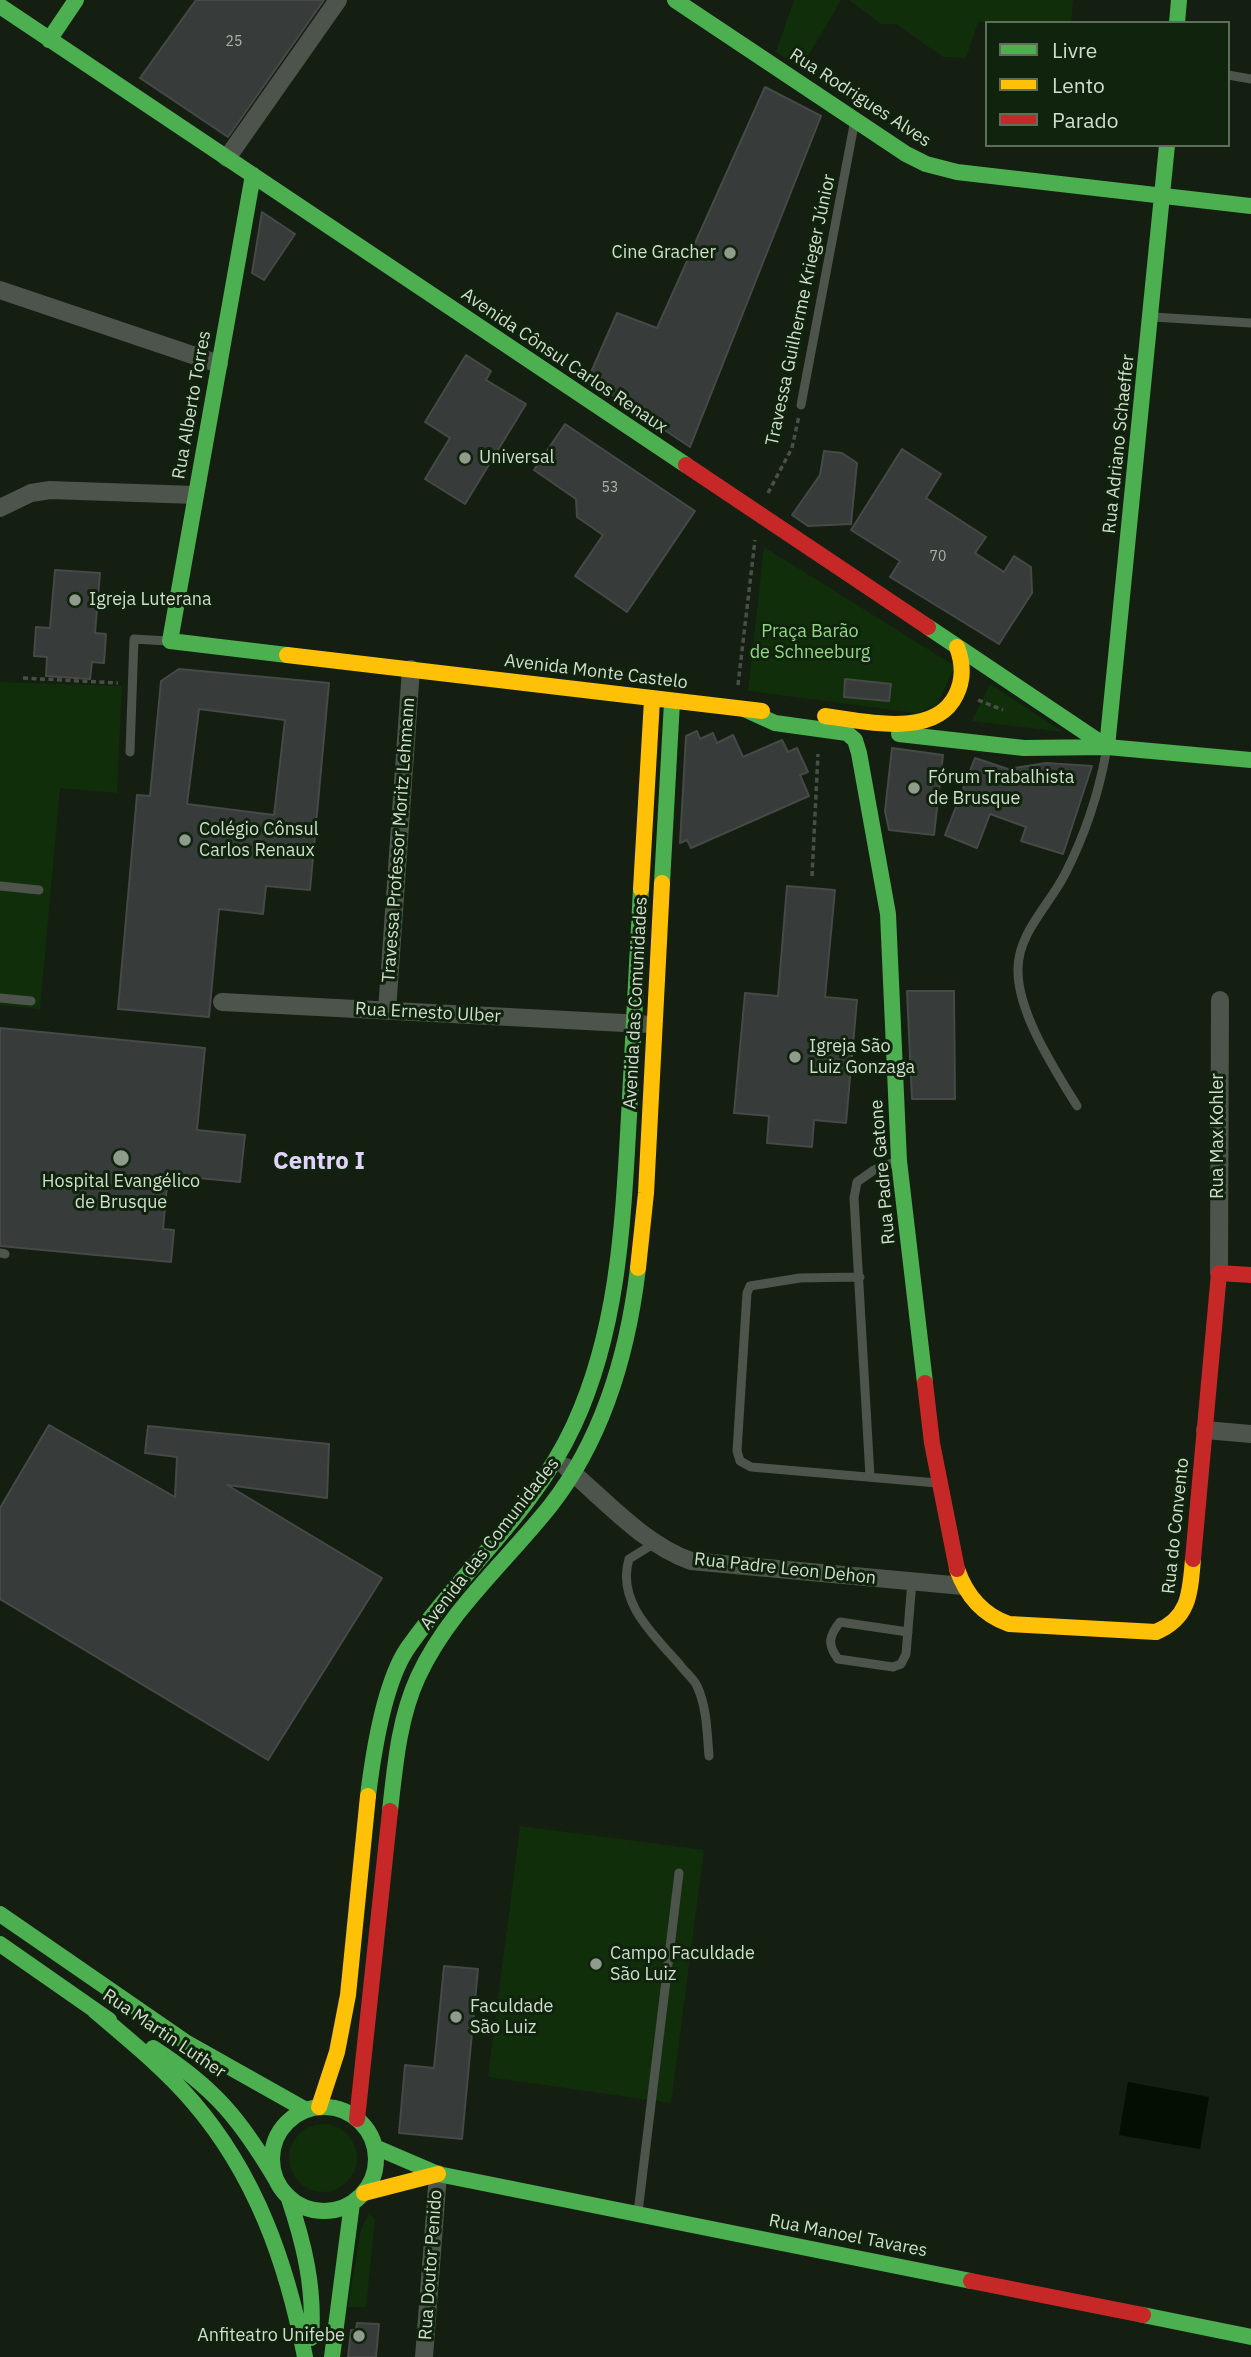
<!DOCTYPE html>
<meta charset="utf-8">
<style>
body{margin:0}
#map{position:relative;width:1251px;height:2357px;overflow:hidden;background:#141e11;font-family:"IBM Plex Sans",sans-serif}
canvas{display:block}
.legend{position:absolute;left:985px;top:21px;width:245px;height:126px;box-sizing:border-box;background:#10230c;border:2px solid #5d6e5a;margin:0;padding:9px 12px;list-style:none;font-size:21px;color:#d1decf}
.legend li{display:flex;align-items:center;gap:14px;height:35px}
.legend b{width:35px;border:2px solid #5d6e5a}
</style>
<div id="map">
<canvas width="1251" height="2357"></canvas>
<ul class="legend">
<li><b style="height:9px;background:#4caf50"></b>Livre</li>
<li><b style="height:9px;background:#ffc107"></b>Lento</li>
<li><b style="height:9px;background:#c62828"></b>Parado</li>
</ul>
</div>
<script>
const c = document.querySelector('canvas').getContext('2d');
c.lineJoin = 'round';
function paint(path, color) {
  c.fillStyle = color;
  c.fill(path, 'evenodd');
}
function strokePath(path, color, width, dash) {
  c.strokeStyle = color;
  c.lineWidth = width;
  c.lineCap = dash ? 'butt' : 'round';
  c.setLineDash(dash || []);
  c.stroke(path);
}
function write(font, color, halo, rows, align = 'center') {
  c.font = font + ' "IBM Plex Sans",sans-serif';
  c.lineWidth = 6;
  c.setLineDash([]);
  c.textBaseline = 'middle';
  c.strokeStyle = halo;
  c.fillStyle = color;
  for (const [text, x, y, turn = 0] of rows) {
    c.save();
    c.translate(x, y);
    c.rotate((+turn || 0) * Math.PI / 180);
    c.textAlign = isNaN(turn) ? turn : align;
    if (halo) c.strokeText(text, 0, 0);
    c.fillText(text, 0, 0);
    c.restore();
  }
}
const green = new Path2D(`
 M794 0H841L801 68 776 52Z
 M849 0H1073L1071 23 978 22 966 58 943 57 896 24H881Z
 M764 547 955 666 937 705 917 713 748 691Z
 M0 682 122 686 117 793 60 788 40 1009 0 1005Z
 M990 684 1063 732 972 721Z
 M520 1826 704 1850 671 2103 488 2077Z
 M289 2158a34 34 0 1 1 68 0a34 34 0 1 1-68 0Z
 M369 2214 375 2219 366 2307H348L361 2229Z`);
const water = new Path2D(`
 M1128 2082 1209 2097 1200 2149 1119 2135Z`);
const building = new Path2D(`
 M196 0H324L228 137 140 78Z
 M765 87 821 116 690 447 588 379 617 313 657 328Z
 M262 212 295 234 264 280 252 273Z
 M466 355 491 371 486 380 526 404 465 504 425 479 450 438 425 422Z
 M565 424 695 511 627 612 575 576 603 535 577 517 576 499 534 470Z
 M902 449 941 474 926 498 986 537 975 553 1004 572 1014 556 1031 567 1032 593 999 644 890 577 900 561 851 530Z
 M824 451 842 453 857 463 851 524 808 526 792 515 820 475Z
 M55 570 100 573 95 633 106 634 104 663 92 662 90 679 46 676 47 657 34 656 36 627 50 628Z
 M179 669 329 683 310 890 266 886 263 914 219 909 209 1017 118 1009 137 795 150 796 161 681ZM199 709 285 720 274 815 187 804Z
 M845 679 891 684 889 701 844 697Z
 M697 731 700 739 713 733 717 743 733 735 743 757 782 740 788 752 797 748 808 772 800 775 809 796 691 848 687 840 680 843 686 736Z
 M892 748 943 755 934 835 889 830 885 811Z
 M975 758 1008 769 1046 763 1092 766 1063 854 1021 841 1026 827 990 814 977 848 945 835Z
 M787 886 835 890 825 997 857 1000 846 1123 814 1120 812 1147 767 1143 769 1116 734 1113 745 993 778 996Z
 M907 991H954L955 1099H912Z
 M0 1028 205 1048 197 1130 245 1135 240 1182 168 1175 163 1229 174 1230 171 1262 0 1246Z
 M49 1425 175 1497 177 1457 145 1453 148 1426 329 1444 327 1498 227 1485 382 1578 268 1760 0 1599V1508Z
 M444 1966 478 1969 462 2139 399 2133 405 2065 434 2068Z
 M357 2323 379 2324 376 2357H348L351 2330H356Z`);
const path = new Path2D(`
 M768 493 792 448 799 416
 M23 678 118 683
 M738 685 755 540
 M978 700 1003 710
 M812 876 818 754`);
const lane = new Path2D(`
 M1228 75 1251 79
 M1153 317 1251 323
 M801 405 854 125
 M130 752 134 639 168 641
 M0 886 39 890
 M0 998 31 1001
 M1077 1106C1055 1070 1017 1012 1018 969 1018 933 1050 904 1065 874 1085 835 1098 796 1106 753
 M0 1253 5 1254
 M860 1277 800 1278 750 1286 747 1293 737 1451 740 1461 751 1467 937 1483
 M870 1477 854 1198 857 1182 874 1170 895 1162
 M655 1543 629 1559C616 1602 654 1635 680 1665 685 1672 694 1679 697 1686 707 1707 707 1733 709 1756
 M908 1632 840 1622C829 1636 827 1644 838 1659L893 1667 901 1664 906 1654 912 1581
 M638 2212 679 1873`);
const street = new Path2D(`
 M227 158 338 0
 M0 290 219 364
 M0 508 31 493 50 490 195 495
 M222 1002 643 1024
 M387 1011 411 669
 M1219 1273 1220 1000
 M1205 1430 1251 1434
 M566 1467C605 1500 643 1544 691 1561L963 1586
 M424 2357 438 2174`);
const fast = new Path2D(`
 M675 0 906 154 926 164 957 172 1251 206
 M0 6 686 465
 M1177 23 1179 0
 M49 40 76 0
 M253 175 170 641 287 655
 M928 627 1107 747 1251 760
 M744 709 775 723 847 733 855 740 859 753 888 914 899 1161 925 1383
 M899 734 1024 748 1107 747 1167 145
 M662 883 672 702
 M368 1796C373 1755 384 1684 407 1649 460 1572 534 1512 574 1425 619 1327 623 1221 629 1116 633 1040 637 964 641 889
 M390 1811C395 1766 399 1718 418 1677 449 1610 506 1562 551 1505 603 1438 628 1352 638 1268
 M0 1914 187 2043 306 2110
 M0 1944 109 2020
 M95 2011C129 2040 164 2068 193 2102 256 2175 287 2264 305 2357
 M153 2048C215 2088 241 2120 278 2183
 M272 2159a52 52 0 1 1 104 0a52 52 0 1 1-104 0Z
 M375 2147 438 2174 971 2281
 M288 2196C304 2243 315 2288 311 2338
 M1143 2315 1251 2337
 M332 2357 352 2203`);
const slow = new Path2D(`
 M287 655 762 711
 M825 716C864 721 935 739 956 695 964 679 963 663 957 647
 M641 889 652 700
 M638 1268 646 1193 662 883
 M957 1569C966 1595 983 1615 1009 1624L1156 1632C1190 1618 1190 1592 1193 1559
 M319 2107 337 2052 348 1995 368 1796
 M364 2193 438 2174`);
const jam = new Path2D(`
 M686 465 928 627
 M925 1383 932 1443 957 1569
 M1193 1559 1219 1273 1251 1275
 M357 2119 390 1811
 M971 2281 1143 2315`);
const markers = [
 [730,253,7,"#8f9b8c"],
 [465,458,7,"#8f9b8c"],
 [75,600,7,"#8f9b8c"],
 [914,788,7,"#8f9b8c"],
 [185,840,7,"#8f9b8c"],
 [795,1057,7,"#8f9b8c"],
 [121,1158,9,"#8f9b8c"],
 [596,1964,7,"#8f9b8c"],
 [456,2017,7,"#8f9b8c"],
 [359,2336,7,"#8f9b8c"]
];
const numberNames = [
 ["25",234,42],
 ["53",610,488],
 ["70",938,557]
];
const streetNames = [
 ["Rua Rodrigues Alves",860,98,33],
 ["Travessa Guilherme Krieger Júnior",801,310,-78],
 ["Avenida Cônsul Carlos Renaux",564,361,34],
 ["Rua Alberto Torres",192,405,-80],
 ["Rua Adriano Schaeffer",1119,444,-84],
 ["Avenida Monte Castelo",596,672,7],
 ["Travessa Professor Moritz Lehmann",399,840,-86],
 ["Avenida das Comunidades",636,1003,-87],
 ["Rua Ernesto Ulber",428,1013,3],
 ["Rua Max Kohler",1218,1136,-90],
 ["Rua Padre Gatone",883,1172,-95],
 ["Rua do Convento",1176,1526,-84],
 ["Avenida das Comunidades",490,1544,-52],
 ["Rua Padre Leon Dehon",785,1569,6],
 ["Rua Martin Luther",164,2034,34],
 ["Rua Manoel Tavares",848,2236,11],
 ["Rua Doutor Penido",431,2265,-86]
];
const poiNames = [
 ["Cine Gracher",716,253,"right"],
 ["Universal",479,458],
 ["Igreja Luterana",89,600],
 ["Fórum Trabalhista",928,778],
 ["de Brusque",928,799],
 ["Colégio Cônsul",199,830],
 ["Carlos Renaux",199,851],
 ["Igreja São",809,1047],
 ["Luiz Gonzaga",809,1068],
 ["Hospital Evangélico",121,1182,"center"],
 ["de Brusque",121,1203,"center"],
 ["Campo Faculdade",610,1954],
 ["São Luiz",610,1975],
 ["Faculdade",470,2007],
 ["São Luiz",470,2028],
 ["Anfiteatro Unifebe",345,2336,"right"]
];
const parkNames = [
 ["Praça Barão",810,632],
 ["de Schneeburg",810,653]
];
const districtNames = [
 ["Centro I",319,1162]
];
paint(green, '#112e0b');
paint(water, '#020f02');
paint(building, '#373b39');
strokePath(building, '#464947', 2);
strokePath(path, '#494f47', 3.5, [5, 3.5]);
strokePath(lane, '#4d544b', 9);
strokePath(street, '#4d544b', 18);
strokePath(fast, '#4caf50', 16);
strokePath(slow, '#ffc107', 16);
strokePath(jam, '#c62828', 16);
for (const [x, y, r, color] of markers) {
  const dot = new Path2D();
  dot.arc(x, y, r, 0, 2 * Math.PI);
  c.fillStyle = color;
  c.fill(dot);
  strokePath(dot, '#10230c', 2.5);
}
write('14px', '#aab5aa', null, numberNames);
write('18px', '#d1decf', '#10230c', streetNames);
write('18px', '#d1decf', '#10230c', poiNames, 'left');
write('18px', '#94d688', '#10230c', parkNames);
write('bold 24px', '#e1d3fe', '#10230c', districtNames);
</script>
